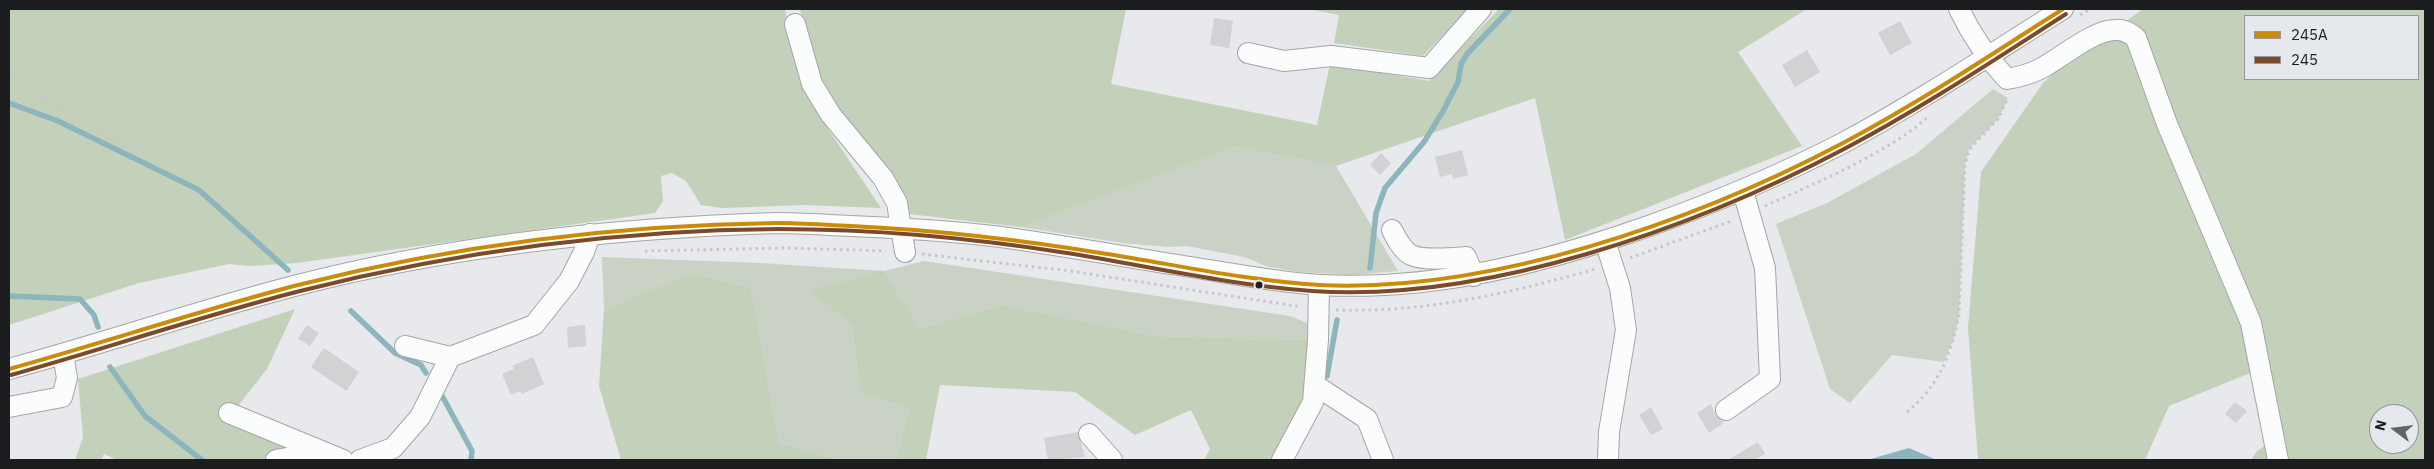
<!DOCTYPE html>
<style>
body{margin:0}
#map{position:relative;width:2434px;height:469px;overflow:hidden;background:#e7e9ec;font-family:"IBM Plex Sans",sans-serif}
canvas{display:block}
.frame{position:absolute;inset:0;border:10px solid #1c1d1f;pointer-events:none}
.legend{position:absolute;left:2244px;top:15px;width:175px;height:65px;box-sizing:border-box;background:#e5e9ee;border:1px solid #95979b;margin:0;padding:6px 9px;list-style:none;font-size:15px;color:#1c1d1f}
.legend li{display:flex;align-items:center;gap:10px;height:25px}
.legend b{width:25px;border:1px solid #95979b}
.north{position:absolute;left:2369px;top:404px;width:50px;height:50px;box-sizing:border-box;background:#e5e9ee;border:1px solid #95979b;border-radius:50%;rotate:285deg;font-size:14px;font-weight:700;line-height:20px;text-align:center;color:#1c1d1f}
.north::after{content:'';display:block;margin:auto;width:18px;height:22px;background:#636467;clip-path:polygon(50% 0,100% 100%,50% 72%,0 100%)}
</style>
<div id="map">
<canvas width="2434" height="469"></canvas>
<div class="frame"></div>
<ul class="legend">
<li><b style="height:6px;background:#cb8b06"></b>245A</li>
<li><b style="height:6px;background:#7a4b2a"></b>245</li>
</ul>
<div class="north">N</div>
</div>
<script>
const c = document.querySelector('canvas').getContext('2d');
c.lineJoin = 'round';
function paint(path, color) {
  c.fillStyle = color;
  c.fill(path, 'evenodd');
}
function strokePath(path, color, width, dash) {
  c.strokeStyle = color;
  c.lineWidth = width;
  c.lineCap = dash ? 'butt' : 'round';
  c.setLineDash(dash || []);
  c.stroke(path);
}
const green = new Path2D(`
 M1993 89 2008 98 1998 119 1969 149 1965 165 1959 315 1954 338 1944 362 1892 355 1850 403 1830 389 1776 224 1827 203 1916 154Z
 M1235 147 1336 166 1398 271 1351 275 1300 272 1269 267 1244 257 1187 246 1167 247 1123 243 1021 227Z
 M602 257 760 263 884 271 924 261 1290 316 1307 323V340L1156 336 1003 305 920 328 884 271 852 325 860 393 909 409 896 460H842L779 443 751 287 688 273 604 310Z`);
const forest = new Path2D(`
 M9 9H785L797 67 812 105 881 208 803 205 723 208 701 205 686 181 672 173 661 176 663 201 655 213 297 263 249 266 229 264 139 283 9 325Z
 M800 9H1126L1111 84 1317 125 1330 64 1429 81 1499 9H1807L1738 52 1802 146 1565 240 1535 98 1336 166 1235 147 1021 227 909 214 898 184 831 98 811 61Z
 M1308 9H1468L1423 56 1334 43 1339 15Z
 M2143 9H2425V460H2251L2257 451 2274 440 2260 369 2169 406 2145 460H1978L1968 328 1981 172 2043 83 2098 33 2115 29ZM2245 16H2418V79H2245ZM2379 414H2409V444H2379Z
 M884 271 920 328 1003 305 1156 336 1307 340 1308 370 1304 398 1272 460H1204L1210 449 1191 410 1135 435 1075 392 940 385 926 460H896L909 409 860 393 852 325 811 290Z
 M688 273 751 287 779 443 842 460H621L599 386 604 310Z
 M295 309 267 369 227 420 295 447 275 453 265 460H117L104 454 101 460H75L83 437 78 379Z`);
const water = new Path2D(`
 M1909 448 1937 460H1867Z`);
const stream = new Path2D(`
 M9 103 58 121 199 190 288 270
 M1370 268 1376 213 1385 188 1424 142 1443 111 1458 82 1461 64 1467 54 1510 9
 M9 296 80 299 94 315 98 327
 M351 311 395 353 421 365 426 373
 M110 367 145 416 202 460
 M1327 376 1337 320
 M440 392 472 451 471 460`);
const building = new Path2D(`
 M1214 18 1233 21 1229 48 1210 45Z
 M1900 21 1912 43 1890 55 1878 33Z
 M1807 50 1820 72 1795 87 1782 65Z
 M1462 150 1468 175 1453 179 1452 174 1440 177 1435 157Z
 M1381 153 1391 163 1380 175 1370 165Z
 M307 325 319 333 310 346 298 339Z
 M585 325 586 346 568 348 567 327Z
 M324 348 359 372 346 391 311 367Z
 M533 357 544 384 522 394 520 391 511 395 502 374 514 369 512 366Z
 M2235 402 2247 411 2236 423 2225 414Z
 M1711 404 1716 416 1724 423 1709 433 1697 413Z
 M1651 407 1663 429 1651 435 1639 415Z
 M1078 432 1085 457 1048 460 1044 438Z
 M1758 442 1765 454 1755 460H1728Z`);
const path = new Path2D(`
 M2080 15 2090 9
 M9 73 86 127 154 159
 M1765 206C1816 183 1886 154 1928 117
 M645 251 785 248 886 251
 M922 254 1070 271 1302 307
 M1630 258 1734 220
 M1336 310C1425 313 1510 293 1595 269
 M1907 412C1940 384 1950 357 1959 315L1965 165 1969 150 1998 119 2008 98`);
const minor = new Path2D(`
 M1959 9C1971 34 1988 59 2007 79 2019 77 2030 74 2040 69 2061 58 2093 30 2115 30 2124 29 2130 33 2136 38L2167 124 2251 323 2278 460
 M795 24 812 84 831 115 883 178 897 203 905 252
 M1248 53 1284 61 1331 56 1429 68 1481 9
 M1392 230C1396 238 1402 250 1411 255 1424 261 1452 258 1466 257L1474 276
 M1605 241 1620 288 1626 330 1609 432 1608 460
 M405 346 450 357
 M9 369C105 343 201 310 298 285 454 245 615 228 776 223 801 223 826 225 851 226 901 228 952 231 1001 237 1058 245 1115 255 1171 264 1220 271 1270 282 1320 285 1433 291 1540 264 1646 227 1714 203 1779 176 1843 143 1919 102 1991 54 2063 9
 M1315 385 1367 419 1383 460
 M9 407 62 397 67 378 63 354
 M1726 410 1770 379 1765 268 1743 191
 M229 413 343 460
 M1089 434 1112 460
 M276 460 319 452
 M360 460 393 448 420 417 450 357 534 325 569 281 584 252 590 234
 M1282 460 1313 402 1318 340 1319 285`);
const bus1 = new Path2D(`
 M9 369C106 342 201 310 298 285 453 246 616 225 776 223 801 223 826 225 851 226 938 230 1022 240 1107 254 1177 265 1249 281 1320 285 1490 293 1693 222 1843 143 1919 103 1990 55 2063 9`);
const bus2 = new Path2D(`
 M11 375C107 348 202 316 300 291 455 252 618 230 778 229 875 229 972 238 1067 253 1148 266 1230 285 1312 291 1484 303 1695 228 1846 148 1922 108 1994 60 2066 14`);
const markers = [
 [1259,285,4.5,"#1c1d1f"]
];
paint(green, '#c9d2c4');
paint(forest, '#c3d0ba');
paint(water, '#8db5bd');
strokePath(stream, '#8db5bd', 5.5);
paint(building, '#d2d1d3');
strokePath(minor, '#a4a5a7', 22);
strokePath(path, '#c6c7c8', 3, [2.5, 4]);
strokePath(minor, '#fbfcfc', 20);
strokePath(bus1, '#cb8b06', 4);
strokePath(bus2, '#7a4b2a', 4);
for (const [x, y, r, color] of markers) {
  const dot = new Path2D();
  dot.arc(x, y, r, 0, 2 * Math.PI);
  c.fillStyle = color;
  c.fill(dot);
  strokePath(dot, '#e5e9ee', 2);
}
</script>
